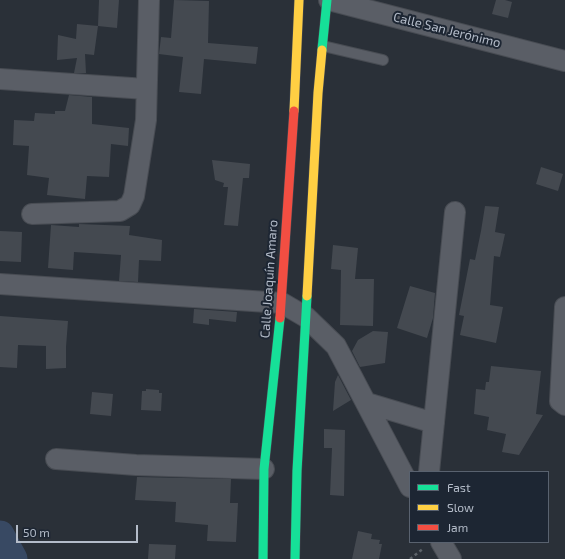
<!DOCTYPE html>
<meta charset="utf-8">
<style>
body{margin:0}
#map{position:relative;width:565px;height:559px;overflow:hidden;background:#2a3038;font-family:"Exo 2",sans-serif}
canvas{display:block}
.legend{position:absolute;left:409px;top:471px;width:140px;height:72px;box-sizing:border-box;background:#1d2633;border:1px solid #59626f;margin:0;padding:5px 7px;list-style:none;font-size:12px;color:#b4bcc9}
.legend li{display:flex;align-items:center;gap:8px;height:20px}
.legend b{width:20px;border:1px solid #59626f}
.scale{position:absolute;left:16px;top:525px;width:122px;height:18px;box-sizing:border-box;border:2px solid #b4bcc9;border-top:0;padding-left:5px;font-size:12px;line-height:14px;white-space:nowrap;color:#b4bcc9;-webkit-text-stroke:3px #1d2633;paint-order:stroke}
</style>
<div id="map">
<canvas width="565" height="559"></canvas>
<ul class="legend">
<li><b style="height:5px;background:#16e098"></b>Fast</li>
<li><b style="height:5px;background:#ffcf43"></b>Slow</li>
<li><b style="height:5px;background:#f24e42"></b>Jam</li>
</ul>
<div class="scale">50 m</div>
</div>
<script>
const c = document.querySelector('canvas').getContext('2d');
c.lineJoin = 'round';
function strokePath(path, color, width, dash) {
  c.strokeStyle = color;
  c.lineWidth = width;
  c.lineCap = dash ? 'butt' : 'round';
  c.setLineDash(dash || []);
  c.stroke(path);
}
function paint(path, color) {
  c.fillStyle = color;
  c.fill(path, 'evenodd');
}
function write(font, color, halo, rows, align = 'center') {
  c.font = font + ' "Exo 2",sans-serif';
  c.lineWidth = 4;
  c.setLineDash([]);
  c.textBaseline = 'middle';
  c.strokeStyle = halo;
  c.fillStyle = color;
  for (const [text, x, y, turn = 0] of rows) {
    c.save();
    c.translate(x, y);
    c.rotate((+turn || 0) * Math.PI / 180);
    c.textAlign = isNaN(turn) ? turn : align;
    if (halo) c.strokeText(text, 0, 0);
    c.fillText(text, 0, 0);
    c.restore();
  }
}
const river = new Path2D(`
 M0 535 13 559`);
const building = new Path2D(`
 M99 0H119L117 28 98 26Z
 M174 0 209 1 208 43 258 47 256 64 204 59 201 94 179 92 183 57 159 54 161 37 171 38Z
 M496 0H505L512 2 508 18 492 14Z
 M77 24 98 26 94 55 85 54 86 73H74L77 58 57 60 58 35 76 39Z
 M69 95 92 97V124L129 128 128 146 111 144 109 177 87 176 85 199 47 195 49 178 27 175 29 146 13 145 14 120 34 121 35 113 55 114V111H65Z
 M212 160 250 164 249 178H243L238 226 224 225 228 187H223L224 183 215 180Z
 M541 167 563 174 558 191 536 184Z
 M485 206 499 207 495 232 505 234 500 257 494 256 490 305 503 307 496 343 460 335 464 316 459 315 470 259 475 260 481 231Z
 M79 224 130 226 129 235 162 240 161 261 139 260 138 282 119 281 121 255 74 252 73 270 48 268 51 225 79 227Z
 M0 231 22 232 21 262 0 261Z
 M333 245 358 248 355 279H374L373 326 340 325 341 270 331 269Z
 M410 286 435 293 433 318 427 338 397 328Z
 M194 309 237 312 236 322 209 319V325L193 323Z
 M0 316 68 321 66 347V368L46 369V346L18 345 17 368 0 367Z
 M373 331 388 332 385 363 360 367 352 351 358 340Z
 M491 366 541 371 536 414 543 415 519 455 502 452 506 434 487 430 489 417 474 414 476 389 485 390 486 382H489Z
 M338 375 351 400 333 411 335 382Z
 M146 389 159 390V393H162L161 411 141 410 142 391H146Z
 M92 392 113 394 111 416 90 414Z
 M324 429 345 430 344 496 330 495 332 448H324Z
 M137 477 231 479 230 503H238L236 542 207 541 208 525 175 522 176 502 135 500Z
 M358 531 372 534 371 539 380 540 379 544H382L379 559H352Z
 M149 544 176 545 175 559H148Z`);
const path = new Path2D(`
 M410 559 424 548`);
const lane = new Path2D(`
 M323 46 383 60`);
const street = new Path2D(`
 M329 0 565 61
 M0 79 146 89
 M32 214 120 211 130 205 134 196 146 120 149 0
 M0 284 282 303 306 317 336 346 410 487
 M565 307 560 401 565 405
 M367 403 434 423
 M56 459 136 465 264 469
 M429 472 455 212
 M441 542 451 559`);
const fast = new Path2D(`
 M322 50 327 0
 M263 559 264 469 280 318
 M295 559 297 471 307 296`);
const slow = new Path2D(`
 M294 111 299 0
 M307 296 318 93 322 50`);
const jam = new Path2D(`
 M280 318 294 111`);
const streetNames = [
 ["Calle San Jerónimo",447,30,14],
 ["Calle Joaquín Amaro",269,279,-86]
];
strokePath(river, '#384963', 29);
paint(building, '#444950');
strokePath(lane, '#484c53', 12);
strokePath(street, '#484c53', 22);
strokePath(fast, '#484c55', 10);
strokePath(slow, '#484c55', 10);
strokePath(jam, '#484c55', 10);
strokePath(path, '#5d636a', 2.5, [3, 3]);
strokePath(lane, '#5a5e66', 10);
strokePath(street, '#5a5e66', 20);
strokePath(fast, '#16e098', 9);
strokePath(slow, '#ffcf43', 9);
strokePath(jam, '#f24e42', 9);
write('13px', '#b4bcc9', '#1d2633', streetNames);
</script>
